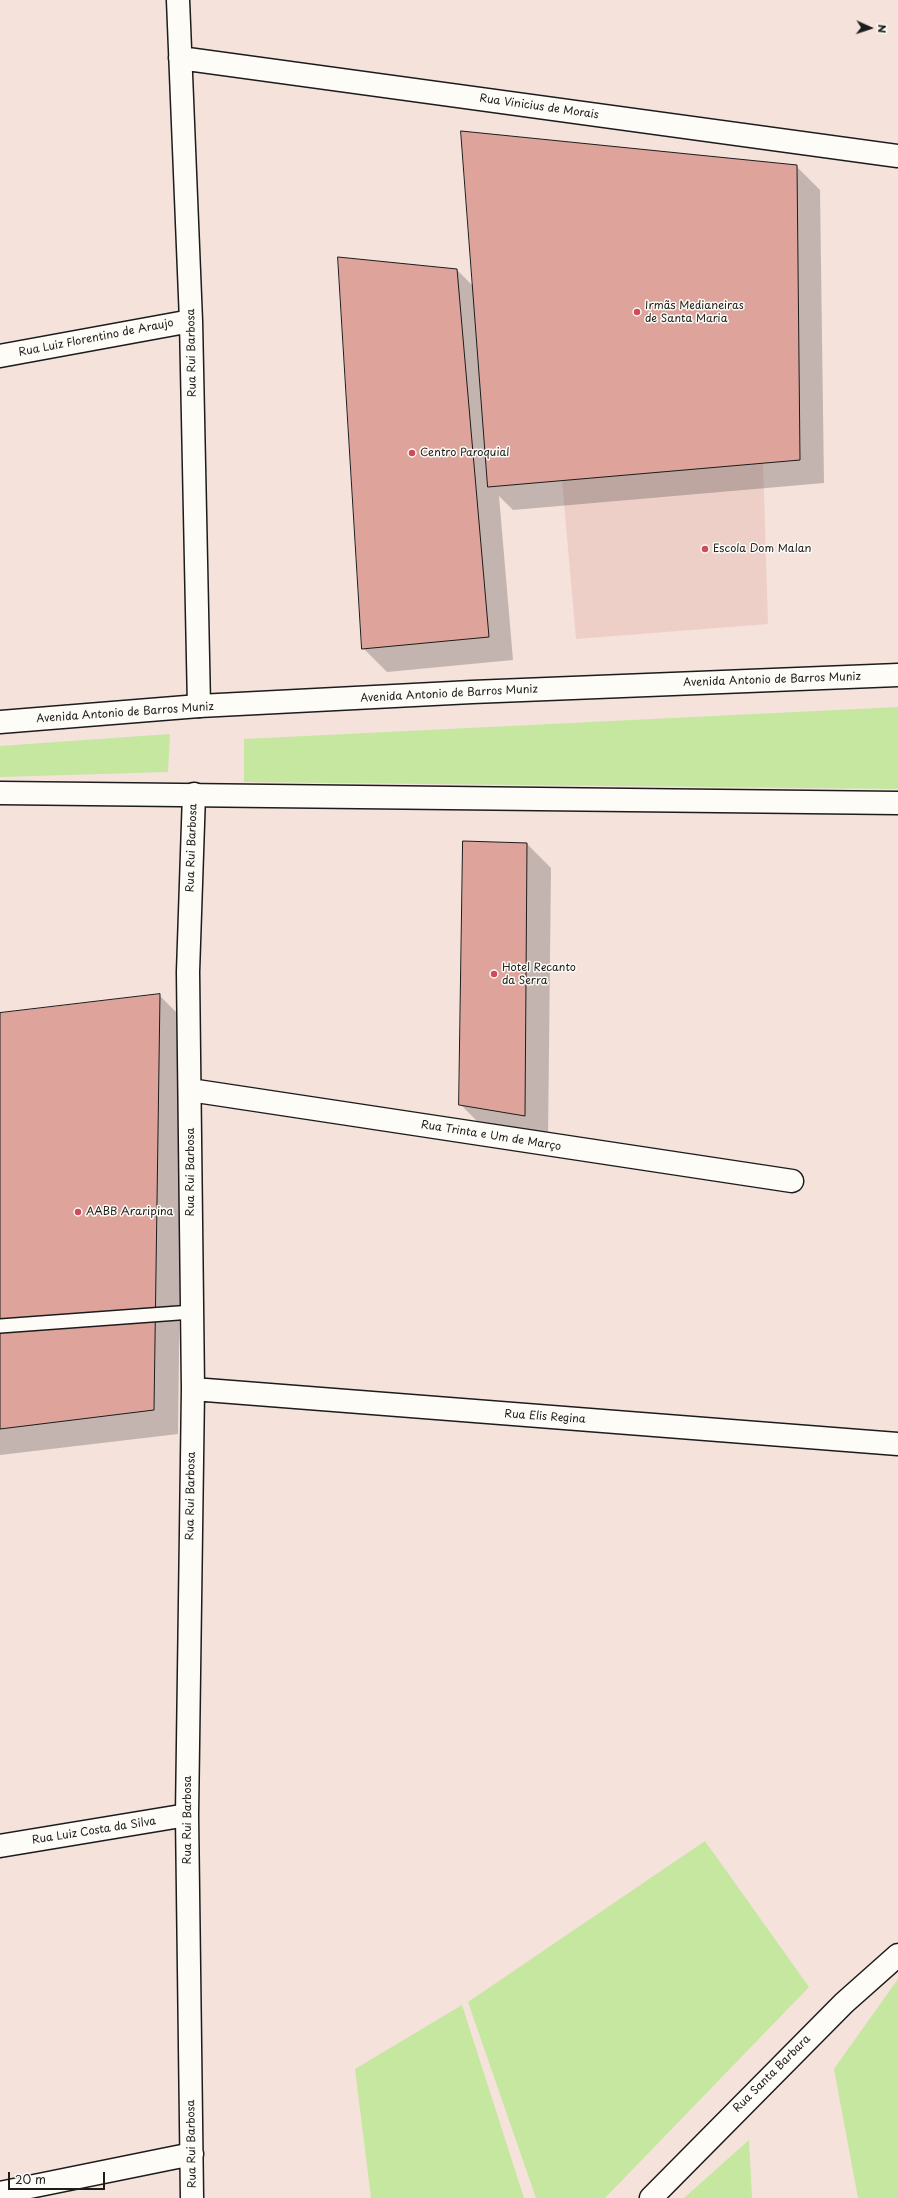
<!DOCTYPE html>
<meta charset="utf-8">
<style>
body{margin:0}
#map{position:relative;width:898px;height:2198px;overflow:hidden;background:#f4e2db;font-family:"Playpen Sans",sans-serif}
canvas{display:block}
.north{position:absolute;left:850px;top:8px;width:40px;height:40px;-webkit-text-stroke:3px #fdfcf7;paint-order:stroke;rotate:93deg;font-size:11px;font-weight:700;line-height:16px;text-align:center;color:#1c1c1c}
.north::after{content:'';display:block;margin:auto;width:14px;height:18px;background:#1c1c1c;clip-path:polygon(50% 0,100% 100%,50% 72%,0 100%)}
.scale{position:absolute;left:8px;top:2172px;width:97px;height:18px;box-sizing:border-box;border:2px solid #1c1c1c;border-top:0;padding-left:5px;font-size:12px;line-height:14px;white-space:nowrap;color:#1c1c1c;-webkit-text-stroke:3px #fdfcf7;paint-order:stroke}
</style>
<div id="map">
<canvas width="898" height="2198"></canvas>
<div class="north">N</div>
<div class="scale">20 m</div>
</div>
<script>
const c = document.querySelector('canvas').getContext('2d');
c.lineJoin = 'round';
function paint(path, color) {
  c.fillStyle = color;
  c.fill(path, 'evenodd');
}
function strokePath(path, color, width, dash) {
  c.strokeStyle = color;
  c.lineWidth = width;
  c.lineCap = dash ? 'butt' : 'round';
  c.setLineDash(dash || []);
  c.stroke(path);
}
function write(font, color, halo, rows, align = 'center') {
  c.font = font + ' "Playpen Sans",sans-serif';
  c.lineWidth = 3;
  c.setLineDash([]);
  c.textBaseline = 'middle';
  c.strokeStyle = halo;
  c.fillStyle = color;
  for (const [text, x, y, turn = 0] of rows) {
    c.save();
    c.translate(x, y);
    c.rotate((+turn || 0) * Math.PI / 180);
    c.textAlign = isNaN(turn) ? turn : align;
    if (halo) c.strokeText(text, 0, 0);
    c.fillText(text, 0, 0);
    c.restore();
  }
}
const built = new Path2D(`
 M763 462 768 624 576 639 562 480Z`);
const green = new Path2D(`
 M898 707V789L244 782V739Z
 M170 734 168 772 0 777V746Z
 M705 1841 809 1987 605 2198H536L468 2002Z
 M898 1979V2198H858L834 2069Z
 M462 2005 524 2198H371L355 2069Z
 M749 2140 752 2198H684Z`);
const shadow = new Path2D(`
 M796 166 820 190 824 483 513 510 499 496 513 660 387 672 363 648 457 270 474 287Z
 M527 844 551 868 548 1139 484 1128 460 1104Z
 M159 995 183 1019 178 1434 0 1455V1014Z`);
const building = new Path2D(`
 M461 131 797 165 800 460 488 487Z
 M338 257 457 269 489 637 362 649Z
 M463 841 527 843 525 1116 459 1105Z
 M160 994 154 1410 0 1429V1013Z`);
const service = new Path2D(`
 M0 1326 192 1312`);
const minor = new Path2D(`
 M178 0 191 321 199 706
 M180 58 898 156
 M0 356 191 321
 M190 1090 792 1181
 M193 1389 898 1444
 M0 1846 187 1815
 M0 2193 192 2154
 M192 2198 187 1815 193 1389 188 972 194 794
 M651 2198 844 2003 898 1955`);
const secondary = new Path2D(`
 M0 722 199 706 472 692 898 675
 M0 793 898 803`);
const markers = [
 [637,312,4,"#d1495b"],
 [412,453,4,"#d1495b"],
 [705,549,4,"#d1495b"],
 [494,974,4,"#d1495b"],
 [78,1212,4,"#d1495b"]
];
const streetNames = [
 ["Rua Vinicius de Morais",539,107,8],
 ["Rua Luiz Florentino de Araujo",96,338,-11],
 ["Rua Rui Barbosa",192,353,-91],
 ["Avenida Antonio de Barros Muniz",772,680,-2],
 ["Avenida Antonio de Barros Muniz",449,694,-3],
 ["Avenida Antonio de Barros Muniz",125,713,-4],
 ["Rua Rui Barbosa",192,848,-88],
 ["Rua Trinta e Um de Março",491,1136,9],
 ["Rua Rui Barbosa",191,1172,-90],
 ["Rua Elis Regina",545,1417,4],
 ["Rua Rui Barbosa",191,1496,-89],
 ["Rua Rui Barbosa",188,1820,-90],
 ["Rua Luiz Costa da Silva",94,1831,-9],
 ["Rua Santa Barbara",772,2074,-45],
 ["Rua Rui Barbosa",192,2144,-91]
];
const poiNames = [
 ["Irmãs Medianeiras",645,306],
 ["de Santa Maria",645,319],
 ["Centro Paroquial",420,453],
 ["Escola Dom Malan",713,549],
 ["Hotel Recanto",502,968],
 ["da Serra",502,981],
 ["AABB Araripina",86,1212]
];
paint(built, '#edcfc8');
paint(green, '#c5e7a0');
paint(shadow, '#0003');
paint(building, '#dea49b');
strokePath(building, '#1c1c1c', 1);
strokePath(service, '#1c1c1c', 16);
strokePath(minor, '#1c1c1c', 25);
strokePath(secondary, '#1c1c1c', 25);
strokePath(service, '#fdfcf7', 13);
strokePath(minor, '#fdfcf7', 22);
strokePath(secondary, '#fdfcf7', 22);
for (const [x, y, r, color] of markers) {
  const dot = new Path2D();
  dot.arc(x, y, r, 0, 2 * Math.PI);
  c.fillStyle = color;
  c.fill(dot);
  strokePath(dot, '#fdfcf7', 1.5);
}
write('11px', '#1c1c1c', '#fdfcf7', streetNames);
write('11px', '#1c1c1c', '#fdfcf7', poiNames, 'left');
</script>
